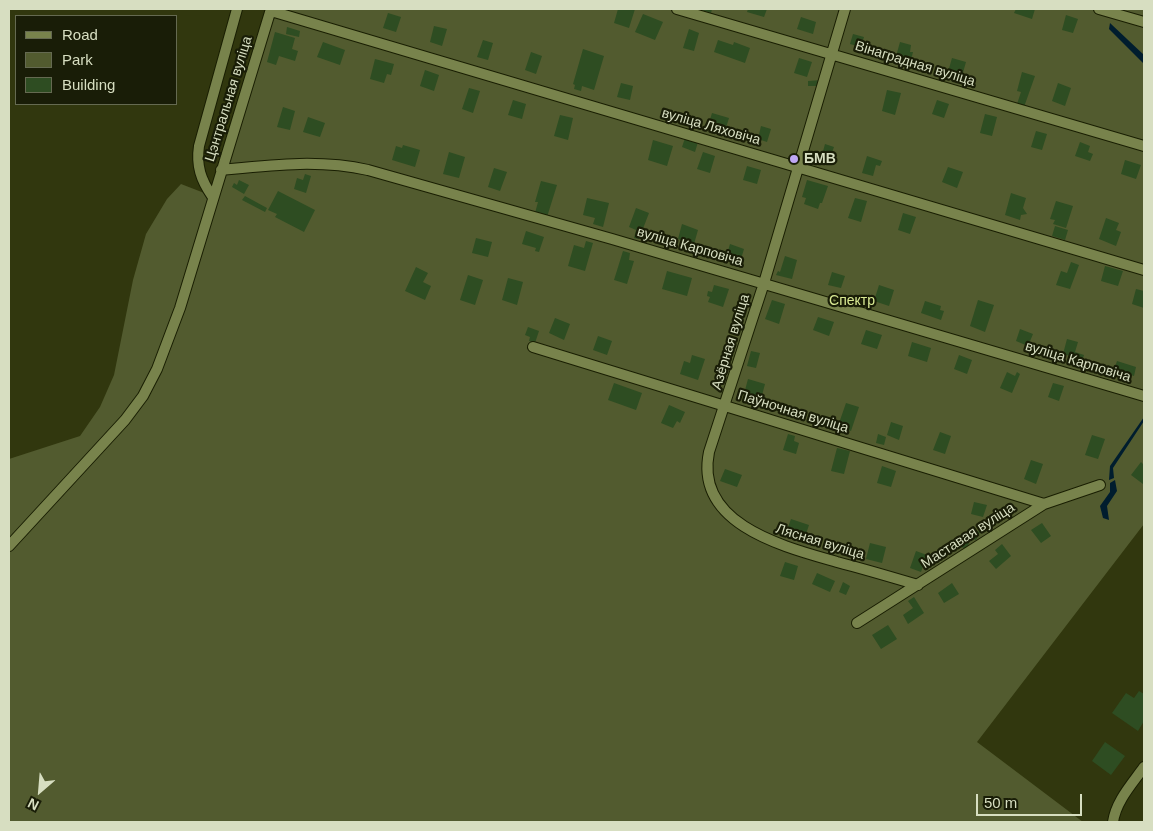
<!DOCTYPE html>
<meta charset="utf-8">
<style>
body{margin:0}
#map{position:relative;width:1153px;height:831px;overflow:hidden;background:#31370e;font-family:Arial,sans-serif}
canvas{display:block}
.frame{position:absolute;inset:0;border:10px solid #d7dec1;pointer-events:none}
.legend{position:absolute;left:15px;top:15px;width:162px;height:90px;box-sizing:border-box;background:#191d07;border:1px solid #656a51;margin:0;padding:6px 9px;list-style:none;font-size:15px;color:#d7dec1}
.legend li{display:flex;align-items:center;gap:10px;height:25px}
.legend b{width:25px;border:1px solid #656a51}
.north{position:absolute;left:15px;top:766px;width:50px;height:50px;-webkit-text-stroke:4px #191d07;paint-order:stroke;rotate:207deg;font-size:14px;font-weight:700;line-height:20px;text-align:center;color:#d7dec1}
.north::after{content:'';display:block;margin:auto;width:18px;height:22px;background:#d7dec1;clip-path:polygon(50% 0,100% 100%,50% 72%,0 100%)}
.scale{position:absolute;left:976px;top:794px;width:106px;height:22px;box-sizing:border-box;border:2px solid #d7dec1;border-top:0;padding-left:6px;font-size:15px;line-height:18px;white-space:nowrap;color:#d7dec1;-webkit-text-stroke:4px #191d07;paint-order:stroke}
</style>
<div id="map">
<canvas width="1153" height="831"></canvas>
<div class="frame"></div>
<ul class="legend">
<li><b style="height:6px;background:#78834c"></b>Road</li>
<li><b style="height:14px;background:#525b2f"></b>Park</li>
<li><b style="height:14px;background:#2e4d22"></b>Building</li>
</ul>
<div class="north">N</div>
<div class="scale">50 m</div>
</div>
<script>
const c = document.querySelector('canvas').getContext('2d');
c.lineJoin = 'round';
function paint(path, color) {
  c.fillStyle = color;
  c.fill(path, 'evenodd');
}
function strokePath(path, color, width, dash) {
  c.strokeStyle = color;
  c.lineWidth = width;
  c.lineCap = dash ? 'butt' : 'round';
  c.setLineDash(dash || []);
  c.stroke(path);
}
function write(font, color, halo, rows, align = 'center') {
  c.font = font + ' Arial,sans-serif';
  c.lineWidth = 4.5;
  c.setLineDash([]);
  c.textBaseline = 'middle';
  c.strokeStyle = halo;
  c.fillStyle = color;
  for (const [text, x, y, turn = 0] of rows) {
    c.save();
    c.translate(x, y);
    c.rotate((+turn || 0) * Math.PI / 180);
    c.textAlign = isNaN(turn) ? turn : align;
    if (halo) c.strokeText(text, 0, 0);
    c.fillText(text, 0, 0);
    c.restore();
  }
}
const green = new Path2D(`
 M271 9H1144V524L977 742 1083 822H9V459L80 436 100 407 114 375 133 280 146 234 167 199 181 184 212 196Z`);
const water = new Path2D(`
 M1110 23 1144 55V64L1109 29Z
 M1144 417V421L1113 468 1114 478 1109 480 1110 466Z
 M1115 480 1117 491 1107 506 1109 520 1103 518 1100 506 1110 492V483Z`);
const building = new Path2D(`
 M618 9H635L629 28 614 23Z
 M699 9H712L711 13Z
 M748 9H767L764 17 747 12Z
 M1016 9H1035L1032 19 1014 13Z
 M388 13 401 17 396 32 383 28Z
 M643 14 663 22 655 40 635 32Z
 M1066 15 1078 19 1073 33 1062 30Z
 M801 17 816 22 813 34 797 29Z
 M434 26 447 29 442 46 430 42Z
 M287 27 300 31 299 37 286 34Z
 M689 29 699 33 694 51 683 48Z
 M275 32 295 38 292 49 298 51 295 61 279 56 276 65 267 62Z
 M853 34 864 37 861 47 850 44Z
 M483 40 493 43 488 60 477 57Z
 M718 40 733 45 734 42 750 48 745 63 714 52Z
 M323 42 345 50 340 65 317 57Z
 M900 42 911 45 910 52H913L910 64 895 60Z
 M583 49 604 56 594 90 582 86 581 91 574 89 575 85 573 84Z
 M531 52 542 56 536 74 525 70Z
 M799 58 812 62 807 77 794 73Z
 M952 58 966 62 962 76 948 72Z
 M375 59 394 64 391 75 387 74 384 83 370 79Z
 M425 70 439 75 434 91 420 86Z
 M1022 72 1035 76 1024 107 1017 104 1021 92 1017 91Z
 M822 80 820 86H808V81Z
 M621 83 633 86 630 100 617 97Z
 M1058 83 1071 88 1065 106 1052 101Z
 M469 88 480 91 473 113 462 109Z
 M887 90 901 93 895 115 882 111Z
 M513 100 526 104 522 119 508 115Z
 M937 100 949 104 944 118 932 114Z
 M283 107 295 111 290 130 277 127Z
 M712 113 729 118 725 131 708 126Z
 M985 114 997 117 992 136 980 133Z
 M560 115 573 118 568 140 554 136Z
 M308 117 325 123 320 137 303 132Z
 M761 126 771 129 767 142 758 139Z
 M1036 131 1047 134 1042 150 1031 147Z
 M685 138 698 142 695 152 682 147Z
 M653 140 673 146 667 166 648 160Z
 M1080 142 1090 146 1088 152 1093 154 1090 161 1075 156Z
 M825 144 834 147 830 158 822 155Z
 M403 145 420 150 415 167 392 160 396 146 402 148Z
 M449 152 465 157 459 178 443 174Z
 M703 152 715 156 710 173 697 169Z
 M867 156 882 161 880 166 876 165 873 176 862 173Z
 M1125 160 1141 165 1136 179 1121 174Z
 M747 166 761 170 757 184 743 180Z
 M948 167 963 172 957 188 942 182Z
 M494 168 507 172 500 191 488 187Z
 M305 174 311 176 306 193 294 189 297 178 303 180Z
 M239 180 249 185 244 194 232 187 234 183 237 185Z
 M807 180 828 186 822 203H820L818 209 804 204 806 198 802 197Z
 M541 181 557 185 547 217 535 213 538 202H535Z
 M278 191 315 210 304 232 275 217 277 214 268 210Z
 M1011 193 1026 198 1023 208 1027 214 1021 215 1020 220 1005 215Z
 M245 196 267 208 265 212 242 200Z
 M587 198 609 203 603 227 593 224 595 218 583 215Z
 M855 198 867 201 861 222 848 218Z
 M1056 201 1073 206 1066 228 1053 224 1055 220 1050 219Z
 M636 208 649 213 639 239 634 238 636 230 629 227Z
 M903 213 916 217 910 234 898 230Z
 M1106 218 1119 223 1116 230 1121 232 1116 246 1099 239Z
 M682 224 698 230 694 244 678 239Z
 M1055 226 1068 230 1065 240 1052 236Z
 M526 231 544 237 539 252 535 251 536 248 522 244Z
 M476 238 492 242 488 257 472 253Z
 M586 241 593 243 585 271 568 266 574 245 584 248Z
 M730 244 744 249 741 259 727 254Z
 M623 251 630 253 629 260 634 261 627 284 614 280Z
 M785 256 797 260 792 279 776 275 778 271 780 272Z
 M1071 262 1079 265 1070 289 1056 285 1061 271 1067 273Z
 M1105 266 1123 271 1118 286 1101 281Z
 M416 267 428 273 423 282 431 286 425 300 405 291Z
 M667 271 692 278 687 296 662 289Z
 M832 272 845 276 841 288 828 285Z
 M468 275 483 280 475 305 460 300Z
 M508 278 523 282 517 305 502 300Z
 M714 285 729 289 723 307 708 302 710 297 707 296 708 291 712 292Z
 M879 285 894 290 889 306 874 301Z
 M1136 289 1144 291V308L1132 304Z
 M772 300 785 304 779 324 765 319Z
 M978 300 994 305 985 332 970 326Z
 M925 301 941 306 940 310 944 311 941 320 921 313Z
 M818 317 834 322 829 336 813 330Z
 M555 318 570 324 564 340 549 333Z
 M528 327 539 331 535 343 529 341 530 337 525 335Z
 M1020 329 1033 334 1028 346 1016 341Z
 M866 330 882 335 877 349 861 344Z
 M598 336 612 341 607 355 593 350Z
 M1067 339 1078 342 1075 352 1084 355 1080 368 1072 365 1074 357 1063 354Z
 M912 342 931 348 927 362 908 356Z
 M751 351 760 353 756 368 747 366Z
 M692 355 705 359 698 380 680 374 684 361 690 363Z
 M959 355 972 360 967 374 954 369Z
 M1117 361 1136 367 1134 376 1114 370Z
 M1007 372 1015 376 1017 372 1020 374 1012 393 1000 388Z
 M748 379 765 384 761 399 744 394Z
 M614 383 642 393 636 410 608 400Z
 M1053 383 1064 386 1059 401 1048 397Z
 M846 403 859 407 851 431 838 426Z
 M669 405 685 412 680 423 677 421 673 428 661 423Z
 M891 422 903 426 899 440 887 435Z
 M940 432 951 436 945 454 933 450Z
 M788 434 795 436 794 441 799 443 796 454 783 450Z
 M878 434 886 437 884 445 876 443Z
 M1092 435 1105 439 1098 459 1085 455Z
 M837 448 850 451 844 474 831 471Z
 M1031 460 1043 464 1036 484 1024 479Z
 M1141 462 1144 465 1143 484 1131 475Z
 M882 466 896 471 891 487 877 483Z
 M725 469 742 475 737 487 720 481Z
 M974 502 987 505 983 517 971 514Z
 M791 519 809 525 804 540 786 533Z
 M1042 523 1051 536 1041 543 1031 530Z
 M971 529 980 532 976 540 968 537Z
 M960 540 969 543 967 549 958 546Z
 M870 543 886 547 882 563 866 559Z
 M1002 544 1011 556 996 569 989 561 998 554 995 550Z
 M916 551 927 555 921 572 910 568Z
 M785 562 798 566 794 580 780 576Z
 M817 573 835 581 830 592 812 584Z
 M843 582 850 586 846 595 839 592Z
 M952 583 959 594 944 603 938 593Z
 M914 597 924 613 908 624 903 615 913 608 908 601Z
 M888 625 897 639 881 649 872 635Z
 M1139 691 1144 694V721L1138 731 1112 713 1126 693 1134 698Z
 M1105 742 1125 756 1111 775 1092 761Z`);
const street = new Path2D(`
 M677 9 1144 146
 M845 9 764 283 709 452C694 525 785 547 837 562 864 569 891 577 918 585
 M1099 9 1144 22
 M271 11 1144 270
 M221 170C271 165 319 159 368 170L612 239 1144 396
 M212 196C201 180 196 166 199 146L237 9
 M533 347 1044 504
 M9 546 125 420 143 396 157 369 180 308 271 9
 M857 623 1044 504 1100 485
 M1113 822C1116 801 1132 784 1144 767`);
const markers = [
 [794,159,5,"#bfa8f4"]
];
const streetNames = [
 ["Вінаградная вуліца",915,64,17],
 ["Цэнтральная вуліца",229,99,-73],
 ["вуліца Ляховіча",711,127,16],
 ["вуліца Карповіча",690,247,16],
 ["Азёрная вуліца",731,342,-73],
 ["вуліца Карповіча",1078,362,17],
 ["Паўночная вуліца",793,412,17],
 ["Маставая вуліца",968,536,-33],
 ["Лясная вуліца",820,542,17]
];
const poiNames = [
 ["БМВ",804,159]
];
const parkNames = [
 ["Спектр",852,301]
];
paint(green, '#525b2f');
paint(water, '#001d2e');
paint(building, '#2e4d22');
strokePath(street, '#191e02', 12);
strokePath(street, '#78834c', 10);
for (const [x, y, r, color] of markers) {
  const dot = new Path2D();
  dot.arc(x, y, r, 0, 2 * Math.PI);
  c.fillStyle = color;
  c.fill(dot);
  strokePath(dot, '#191d07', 2);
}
write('14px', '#d7dec1', '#191d07', streetNames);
write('bold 14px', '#d7dec1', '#191d07', poiNames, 'left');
write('14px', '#d9ea93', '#191d07', parkNames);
</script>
